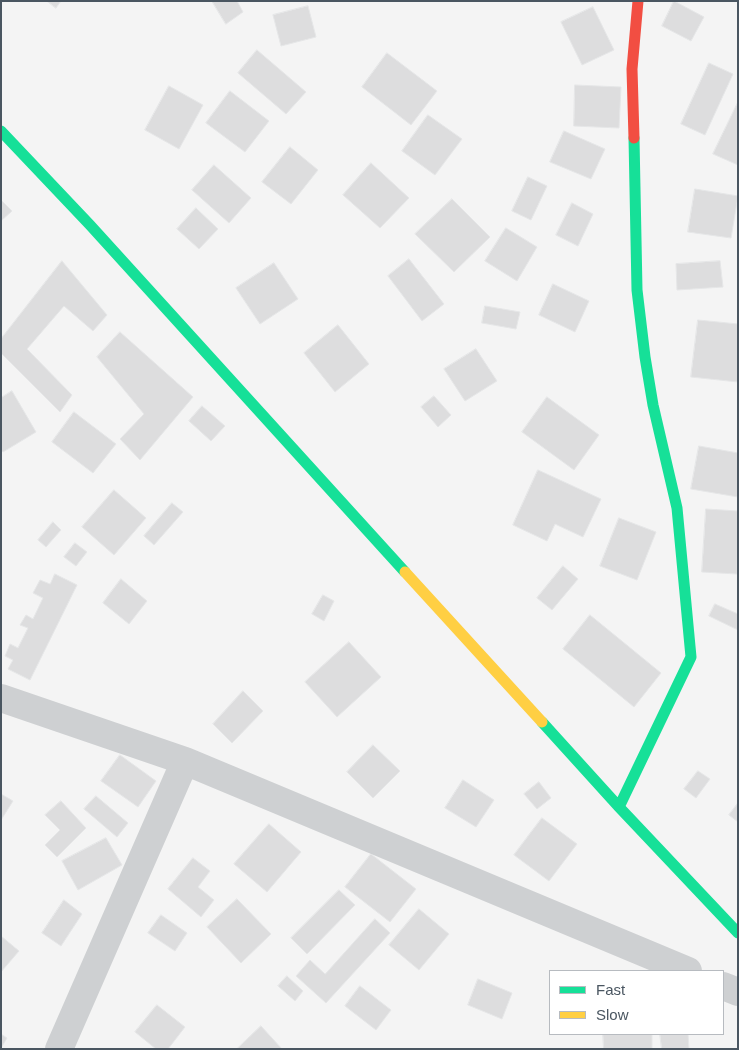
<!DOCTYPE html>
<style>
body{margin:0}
#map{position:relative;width:739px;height:1050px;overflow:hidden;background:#f4f4f4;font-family:Arial,sans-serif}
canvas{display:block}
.frame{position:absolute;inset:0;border:2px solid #4a5661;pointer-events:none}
.legend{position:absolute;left:549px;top:970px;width:175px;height:65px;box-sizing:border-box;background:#fff;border:1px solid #b7bbc0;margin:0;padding:6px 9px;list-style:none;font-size:15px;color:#4a5661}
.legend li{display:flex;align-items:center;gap:10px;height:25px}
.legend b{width:25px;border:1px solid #b7bbc0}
</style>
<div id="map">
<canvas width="739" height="1050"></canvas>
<div class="frame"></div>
<ul class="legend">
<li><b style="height:6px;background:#16e098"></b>Fast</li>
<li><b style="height:6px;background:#ffcf43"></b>Slow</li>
</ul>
</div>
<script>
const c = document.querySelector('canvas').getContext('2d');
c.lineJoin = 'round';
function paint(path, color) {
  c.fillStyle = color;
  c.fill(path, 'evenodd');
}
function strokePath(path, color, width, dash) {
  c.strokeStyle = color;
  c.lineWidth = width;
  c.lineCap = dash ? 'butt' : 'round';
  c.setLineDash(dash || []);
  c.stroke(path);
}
const building = new Path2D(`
 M47 1H61L56 8Z
 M212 1H237L243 12 226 24Z
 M674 1 704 17 691 41 662 26Z
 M308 6 316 37 281 46 273 15Z
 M593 7 614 50 582 65 561 22Z
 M257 50 306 92 286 114 238 73Z
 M387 53 437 91 411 125 362 87Z
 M709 63 733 74 705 135 681 124Z
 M575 85 621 87 619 128 574 126Z
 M169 86 203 105 179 149 145 130Z
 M230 91 269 121 245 152 206 123Z
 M738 102V165L713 154Z
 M428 115 462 139 435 175 402 151Z
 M564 131 605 149 591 179 550 162Z
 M290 147 318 170 291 204 262 182Z
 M371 163 409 198 380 228 343 195Z
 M214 165 251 198 229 223 192 190Z
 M528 177 547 186 531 220 512 211Z
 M695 189 738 196 731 238 688 232Z
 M452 199 490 237 454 272 415 234Z
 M1 200 12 211 1 221Z
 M572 203 593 214 578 246 556 235Z
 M196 208 218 229 199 249 177 229Z
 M506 228 537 247 517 281 485 261Z
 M409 259 444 304 422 321 388 276Z
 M62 261 107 315 93 331 64 306 27 349 72 395 60 412 1 353V339Z
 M720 261 723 287 677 290 676 264Z
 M274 263 298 299 260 324 236 288Z
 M553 284 589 301 575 332 539 315Z
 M485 306 520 312 516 329 482 323Z
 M698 320 738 324V382L691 377Z
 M338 325 369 364 335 392 304 353Z
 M120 332 193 397 140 460 120 439 144 414 97 357Z
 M476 349 497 381 465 401 444 369Z
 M12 391 36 432 3 452 1 450V398Z
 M434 396 451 415 438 427 421 407Z
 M547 397 599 435 574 470 522 432Z
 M202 406 225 426 211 441 189 421Z
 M74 412 116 444 93 473 52 442Z
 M699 446 738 453V497L691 489Z
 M538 470 601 499 583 537 555 524 547 541 513 525Z
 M114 490 146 518 114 555 82 527Z
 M172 503 183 512 154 545 144 536Z
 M706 509 738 511 737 574 702 572Z
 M619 518 656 532 637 580 600 566Z
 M53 522 61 530 46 547 38 540Z
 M75 543 87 552 76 566 64 557Z
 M563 566 578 579 552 610 537 598Z
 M55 574 77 585 30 680 8 669 13 660 5 656 10 644 18 648 28 628 20 625 26 615 33 619 43 598 33 593 40 580 50 584Z
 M121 579 147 601 129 624 103 603Z
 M323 595 334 601 324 621 312 614Z
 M715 604 738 614V630L709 616Z
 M590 615 661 673 634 707 563 649Z
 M349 642 381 677 337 717 305 682Z
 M243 691 263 711 232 743 213 724Z
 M373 745 400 771 373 798 347 772Z
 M120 755 156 781 138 807 101 781Z
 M698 771 710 779 696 798 684 789Z
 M463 780 494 800 476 827 445 808Z
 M539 782 551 798 537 809 524 794Z
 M1 794 13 801 1 820Z
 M96 796 128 823 117 837 84 809Z
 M61 801 86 828 57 857 45 845 60 830 45 815Z
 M738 803V822L729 815Z
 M542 818 577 844 549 881 514 855Z
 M269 824 301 852 267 892 234 864Z
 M106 838 122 865 78 890 62 861Z
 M371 854 416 889 390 922 345 887Z
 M193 858 210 871 198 887 214 900 201 917 168 889Z
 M339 890 355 905 307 954 291 938Z
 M237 899 271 934 241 963 207 927Z
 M64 900 82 914 61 946 42 933Z
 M419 909 449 934 419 970 389 945Z
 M161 915 187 933 175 951 148 933Z
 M375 919 390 933 326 1003 296 976 310 960 325 974Z
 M1 936 19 951 1 972Z
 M287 976 303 991 295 1001 278 986Z
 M478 979 512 993 502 1019 468 1005Z
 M360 986 391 1010 376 1030 345 1006Z
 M157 1005 185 1027 168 1049H156L135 1032Z
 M261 1026 282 1049H237Z
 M1 1034 7 1038 1 1048Z
 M603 1034H652V1049H604Z
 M660 1034H688L689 1049H662Z`);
const street = new Path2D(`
 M1 698 185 761 688 971
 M723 986 738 992
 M59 1049 185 761`);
const fast = new Path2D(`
 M1 131 90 225 405 572
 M542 722 619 807 738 933
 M619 807 691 657 677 508 653 405 645 357 637 290 634 138`);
const slow = new Path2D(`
 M405 572 542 722`);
const jam = new Path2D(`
 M634 138 632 69 638 1`);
paint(building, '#ddddde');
strokePath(building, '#e5e6e7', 1);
strokePath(street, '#ced0d2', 28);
strokePath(fast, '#16e098', 11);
strokePath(slow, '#ffcf43', 11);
strokePath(jam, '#f24e42', 11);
</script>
